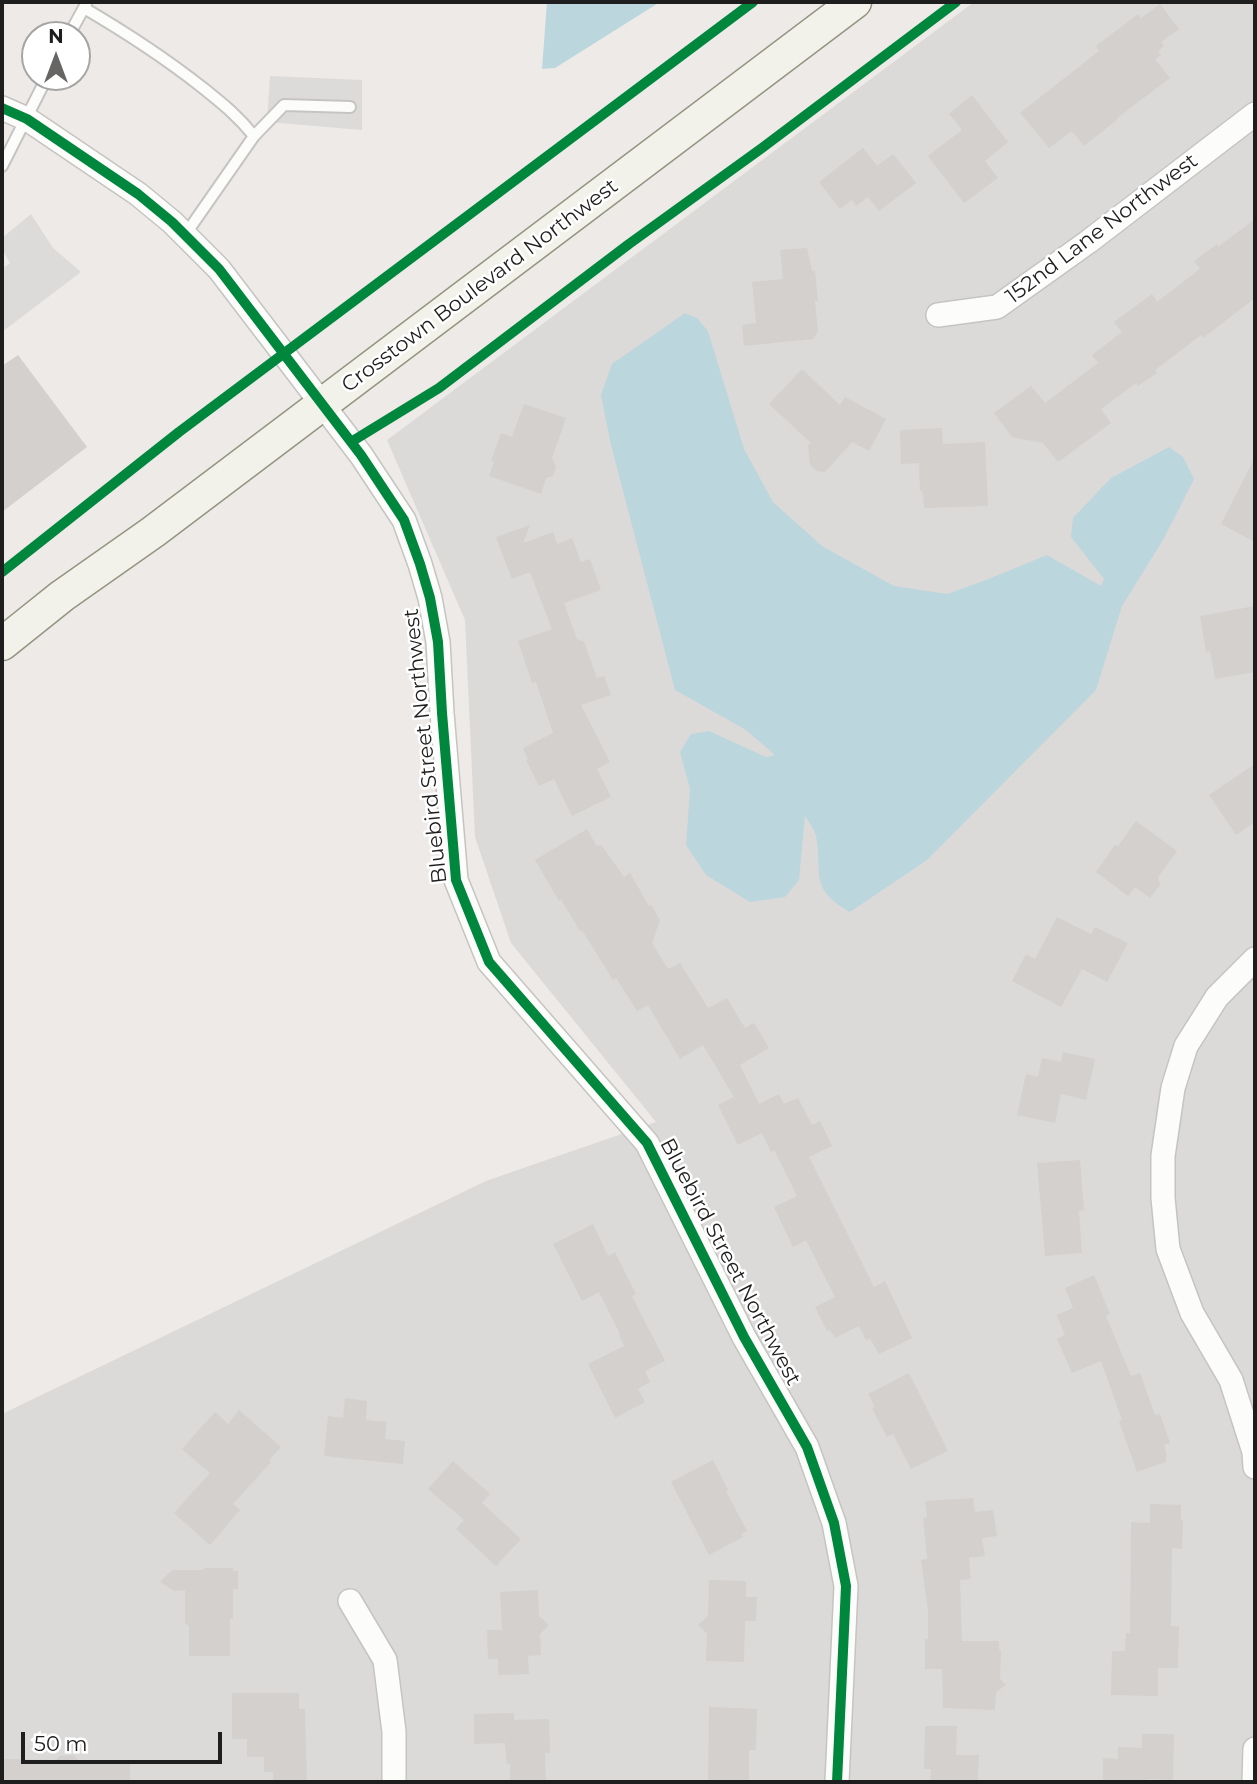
<!DOCTYPE html>
<style>
body{margin:0}
#map{position:relative;width:1257px;height:1784px;overflow:hidden;background:#edeae7;font-family:Montserrat,sans-serif}
canvas{display:block}
.frame{position:absolute;inset:0;border:4px solid #1e1e1e;pointer-events:none}
.north{position:absolute;left:21px;top:21px;width:70px;height:70px;box-sizing:border-box;background:#fff;border:2px solid #a5a5a5;border-radius:50%;rotate:0deg;font-size:19px;font-weight:700;line-height:28px;text-align:center;color:#1e1e1e}
.north::after{content:'';display:block;margin:auto;width:24px;height:32px;background:#666564;clip-path:polygon(50% 0,100% 100%,50% 72%,0 100%)}
.scale{position:absolute;left:21px;top:1732px;width:201px;height:32px;box-sizing:border-box;border:4px solid #1e1e1e;border-top:0;padding-left:9px;font-size:21px;line-height:24px;white-space:nowrap;color:#1e1e1e;-webkit-text-stroke:5px #fff;paint-order:stroke}
</style>
<div id="map">
<canvas width="1257" height="1784"></canvas>
<div class="frame"></div>
<div class="north">N</div>
<div class="scale">50 m</div>
</div>
<script>
const c = document.querySelector('canvas').getContext('2d');
c.lineJoin = 'round';
function paint(path, color) {
  c.fillStyle = color;
  c.fill(path, 'evenodd');
}
function strokePath(path, color, width, dash) {
  c.strokeStyle = color;
  c.lineWidth = width;
  c.lineCap = dash ? 'butt' : 'round';
  c.setLineDash(dash || []);
  c.stroke(path);
}
function write(font, color, halo, rows, align = 'center') {
  c.font = font + ' Montserrat,sans-serif';
  c.lineWidth = 5;
  c.setLineDash([]);
  c.textBaseline = 'middle';
  c.strokeStyle = halo;
  c.fillStyle = color;
  for (const [text, x, y, turn = 0] of rows) {
    c.save();
    c.translate(x, y);
    c.rotate((+turn || 0) * Math.PI / 180);
    c.textAlign = isNaN(turn) ? turn : align;
    if (halo) c.strokeText(text, 0, 0);
    c.fillText(text, 0, 0);
    c.restore();
  }
}
const residential = new Path2D(`
 M974 2H1255V1782H2V1414L486 1181 656 1122 511 943 475 837 465 620 387 440Z`);
const parking = new Path2D(`
 M270 76 362 80V130L267 122Z
 M31 214 53 248 81 272 2 332V269L10 263 2 249V238Z`);
const water = new Path2D(`
 M547 2H660L555 68 542 69Z
 M685 313 697 318 708 331 744 449 773 502 822 546 894 586 947 594 986 580 1047 555 1101 586 1104 579 1071 537 1073 518 1111 478 1169 447 1183 457 1194 479 1163 540 1122 606 1096 690 927 860 850 912C808 888 823 874 816 836 814 829 809 822 805 816L799 880 785 897 750 902 706 875 686 845 690 789 680 752 691 734 709 731 766 757 775 755 746 730 675 690 611 445 601 395 612 364Z`);
const building = new Path2D(`
 M1160 4 1179 29 1161 42 1164 46 1158 51 1161 55 1155 59 1170 78 1117 118 1118 119 1084 146 1072 131 1049 148 1020 113 1099 51 1096 46 1138 14 1141 18Z
 M972 95 1008 142 985 161 998 178 964 203 928 156 962 130 949 114Z
 M863 148 877 166 893 154 916 183 879 211 868 197 856 206 852 200 840 209 819 182Z
 M1255 219V298L1203 338 1201 335 1155 370 1157 373 1138 386 1136 383 1101 409 1111 423 1058 462 1043 443 1012 437 994 413 1031 386 1045 403 1098 363 1092 355 1122 332 1114 322 1152 294 1157 302 1200 269 1194 261 1217 244 1218 247Z
 M807 248 812 271H815L818 301H815L818 331 813 339 744 346 742 325 756 323 752 282 783 279 780 250Z
 M18 355 87 447 2 512V366Z
 M802 369 840 405 845 397 886 419 869 451 852 442 825 472 816 471 810 465 808 445 811 443 769 404Z
 M524 404 566 418 552 458 556 467 553 476 546 478 541 494 489 476 494 462 491 461 501 433 512 437Z
 M942 428 943 444 985 442 988 506 924 508 923 493 920 490 919 463 901 464 900 430Z
 M1255 457V542L1221 524Z
 M530 525 523 543 553 532 557 544 572 538 581 562 590 559 601 590 564 603 577 639 584 642 597 678 604 676 611 695 581 705 610 762 597 769 611 797 572 816 554 779 539 786 526 760H528L523 748 553 733 536 682 532 683 518 641 552 629 530 572 512 579 496 537Z
 M1255 606V672L1215 679 1210 651 1206 652 1200 616Z
 M1255 764V822L1236 835 1209 795Z
 M1136 821 1177 851 1158 877 1160 885 1150 898 1135 887 1128 896 1096 872 1115 845 1118 846Z
 M587 829 596 845 602 846 624 877 630 873 649 906 651 905 660 920 652 943 668 969 680 963 708 1008 727 998 745 1028 754 1023 769 1048 740 1065 759 1104 779 1094 784 1104 798 1098 812 1125 820 1121 832 1146 809 1157 874 1287 885 1281 912 1338 879 1354 870 1338 866 1340 859 1326 835 1338 830 1330 827 1331 815 1307 835 1297 806 1240 793 1247 774 1207 797 1196 774 1150 771 1152 762 1133 738 1145 718 1105 734 1097 703 1045 680 1059 648 1005 637 1011 616 978 613 980 582 930 580 931 561 899 559 901 535 860Z
 M1057 917 1091 934 1095 927 1128 943 1107 982 1082 969 1061 1007 1012 981 1026 954 1035 959Z
 M1063 1052 1095 1059 1086 1100 1061 1094 1055 1123 1017 1115 1026 1074 1038 1077 1042 1058 1061 1062Z
 M1080 1160 1084 1210 1079 1211 1082 1253 1045 1256 1037 1163Z
 M593 1224 608 1256 615 1252 636 1294 632 1296 665 1361 645 1371 650 1382 638 1389 645 1402 615 1418 588 1364 624 1346 619 1335 620 1334 599 1292 582 1301 553 1244Z
 M1094 1275 1110 1314 1106 1316 1131 1376 1140 1373 1155 1415 1160 1414 1170 1443 1164 1445 1166 1453V1462L1137 1472 1119 1421 1122 1420 1101 1361 1072 1373 1057 1339 1065 1335 1057 1315 1073 1308 1065 1288Z
 M909 1373 948 1451 911 1469 893 1434 887 1437 872 1408 875 1407 868 1394Z
 M345 1398 367 1401 366 1420 387 1422 385 1439 405 1441 403 1464 324 1456 328 1416 343 1418Z
 M239 1410 281 1447 269 1460 271 1462 233 1504 240 1510 210 1545 174 1513 210 1473 182 1449 215 1412 228 1424Z
 M713 1460 728 1490 726 1491 747 1531 741 1534 743 1537 709 1555 671 1482Z
 M453 1461 490 1494 482 1503 521 1539 496 1566 456 1529 464 1520 428 1489Z
 M973 1498 975 1512 993 1510 997 1536 982 1538 985 1556 969 1558 971 1579 960 1580 962 1641H999V1649L1001 1651 1000 1679 1006 1685 996 1692 995 1710 943 1708 942 1669H925V1639H928V1611L921 1560 927 1559 923 1518 927 1517 925 1501Z
 M1150 1504 1181 1505V1520H1183L1182 1549 1172 1548 1171 1626H1179L1178 1668H1158V1696L1111 1695 1112 1651H1125L1126 1633H1130L1131 1522 1150 1523Z
 M204 1568H233V1571H238V1589H233V1619H230V1656H189V1626L185 1623V1590L174 1591 160 1582 172 1570H204Z
 M709 1580 746 1581V1597H757L756 1621H745L744 1662 706 1661 707 1634 698 1625 708 1616Z
 M538 1590 539 1616 549 1625 540 1634 541 1655 528 1656 529 1674 498 1675V1659H488L487 1630H502L500 1592Z
 M232 1693H299V1709H305L307 1782H273V1772H264V1757H247V1739H232Z
 M709 1707 757 1709 756 1750H749V1782H708Z
 M514 1713V1720L549 1719 550 1753H545L546 1782H510V1764H507L505 1743 474 1744V1714Z
 M925 1726H957L956 1755H979L978 1782H930L931 1769H924Z
 M1142 1734H1174L1173 1780 1148 1779 1147 1782H1103V1758L1118 1759V1747L1142 1748Z
 M73 1755 80 1762H130V1782H2V1759L56 1760 59 1756Z`);
const lane = new Path2D(`
 M84 8C125 32 165 58 203 88 223 104 238 116 254 136
 M69 35 86 4
 M2 166 47 77
 M185 235 254 136 284 105 350 107`);
const street = new Path2D(`
 M2 108 27 119 138 194 172 222 219 269 361 455 404 520 420 564 430 598 438 642 442 713 456 880 489 962 647 1143 744 1337 807 1447 834 1523 846 1586 837 1782
 M938 315 997 307 1088 242 1255 114
 M1255 959 1217 997 1186 1046 1173 1088 1163 1156V1198L1168 1249 1192 1313 1231 1380 1254 1452 1255 1467
 M350 1601 385 1660 394 1732V1782
 M1254 1782 1255 1749`);
const secondary = new Path2D(`
 M2 644 62 596 153 532 855 2`);
const cycleway = new Path2D(`
 M2 108 27 119 138 194 172 222 219 269 361 455 404 520 420 564 430 598 438 642 442 713 456 880 489 962 647 1143 744 1337 807 1447 834 1523 846 1586 837 1782
 M351 442 439 388 629 244 762 148 956 2
 M2 572 179 432 753 2`);
const streetNames = [
 ["152nd Lane Northwest",1102,229,-37],
 ["Crosstown Boulevard Northwest",480,286,-37],
 ["Bluebird Street Northwest",426,746,-96],
 ["Bluebird Street Northwest",730,1262,62]
];
paint(residential, '#dcdad8');
paint(parking, '#dddbda');
paint(water, '#bcd6de');
paint(building, '#d3d0ce');
strokePath(lane, '#c5c4c3', 14);
strokePath(street, '#c5c4c3', 26);
strokePath(secondary, '#939580', 35);
strokePath(lane, '#fcfcfb', 10);
strokePath(street, '#fcfcfb', 23);
strokePath(secondary, '#f2f2ea', 32);
strokePath(cycleway, '#00873e', 10);
write('21px', '#1e1e1e', '#fff', streetNames);
</script>
